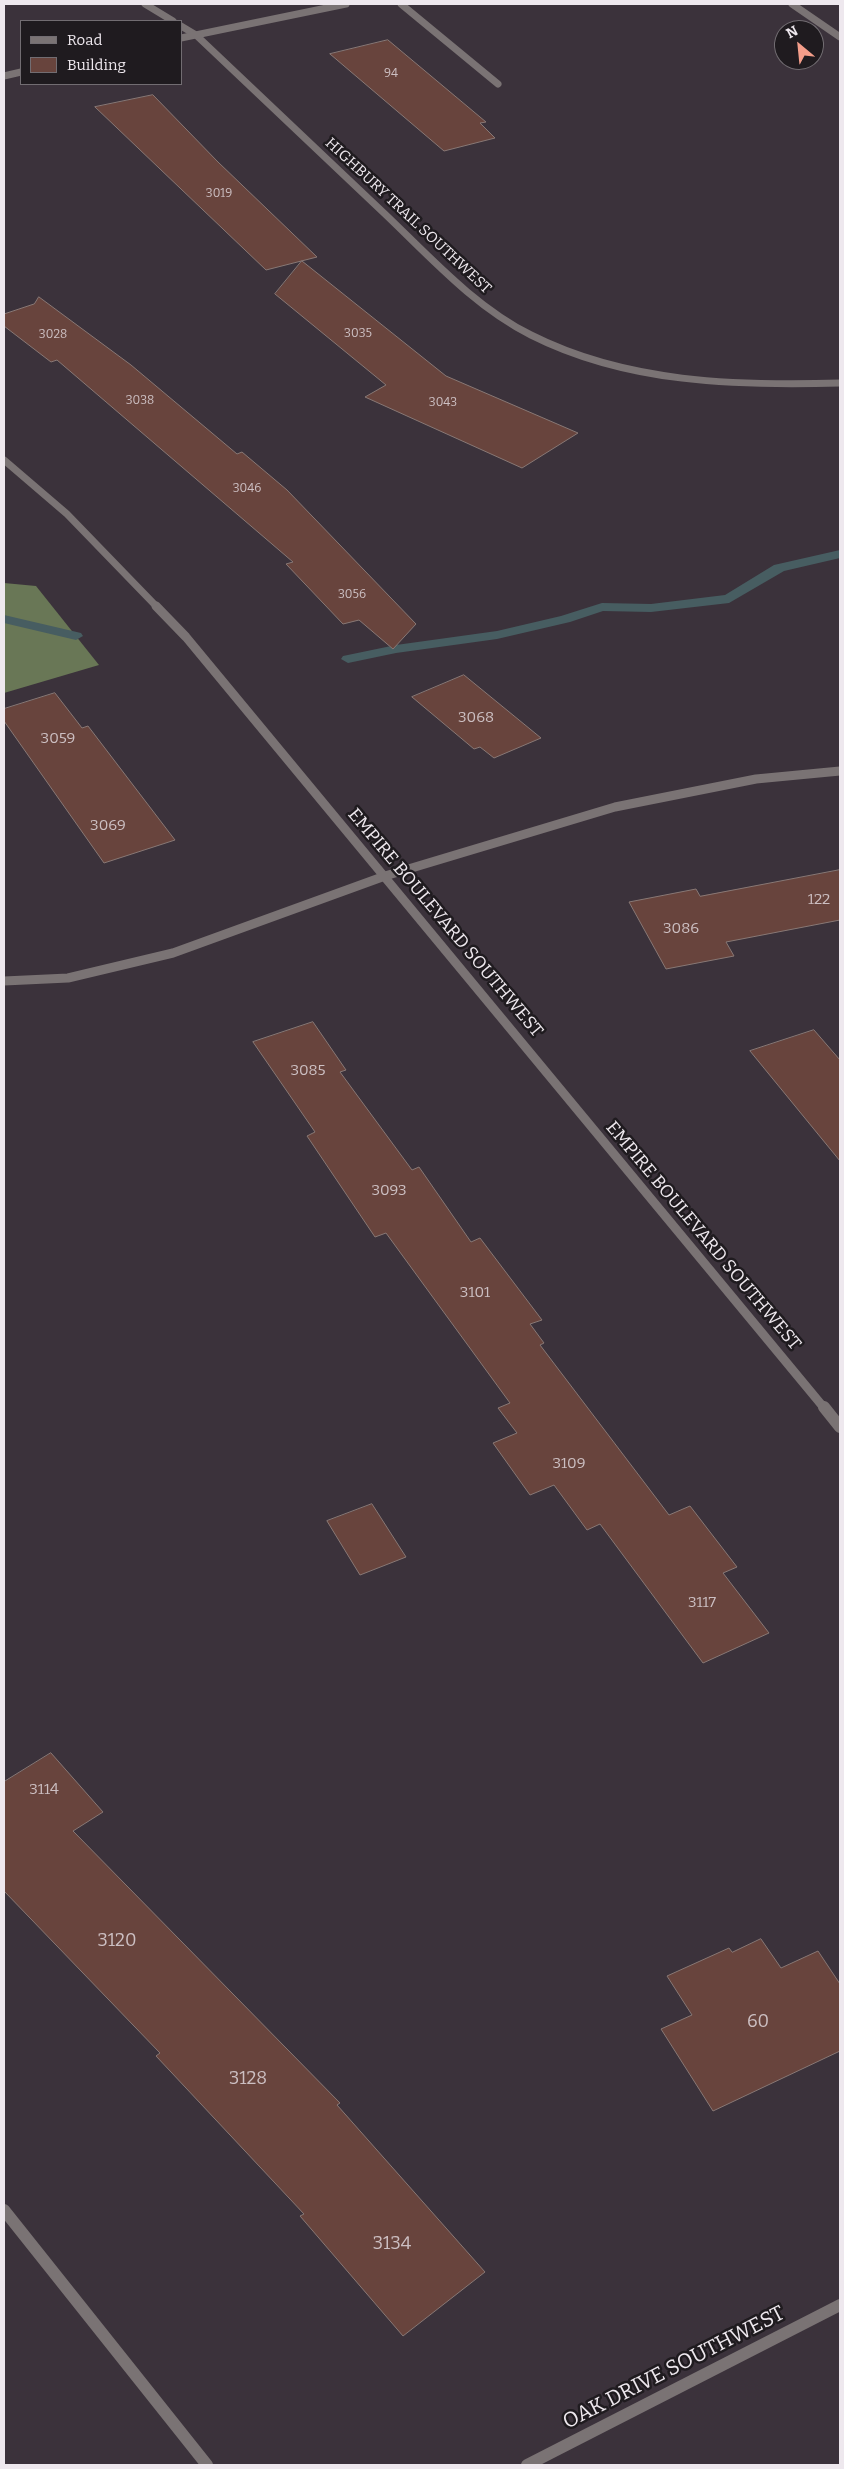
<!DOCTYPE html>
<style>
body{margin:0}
#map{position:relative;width:844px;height:2469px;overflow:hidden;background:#3b323b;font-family:Bitter,serif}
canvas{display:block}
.frame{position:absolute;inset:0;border:5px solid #eee8ee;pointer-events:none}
.legend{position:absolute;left:20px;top:20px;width:162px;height:65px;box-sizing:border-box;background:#1f1b1f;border:1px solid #726d72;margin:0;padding:6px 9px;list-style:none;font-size:15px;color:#eee8ee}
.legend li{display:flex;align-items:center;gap:10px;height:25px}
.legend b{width:25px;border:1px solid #726d72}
.north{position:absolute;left:774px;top:20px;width:50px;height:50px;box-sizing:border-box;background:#1f1b1f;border:1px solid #726d72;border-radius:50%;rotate:332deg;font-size:14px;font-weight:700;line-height:20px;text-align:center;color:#eee8ee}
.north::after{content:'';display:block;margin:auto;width:18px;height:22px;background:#f49e8a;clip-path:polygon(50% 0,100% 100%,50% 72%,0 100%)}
</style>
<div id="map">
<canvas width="844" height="2469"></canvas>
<div class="frame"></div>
<ul class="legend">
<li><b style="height:6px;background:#7a7374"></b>Road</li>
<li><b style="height:14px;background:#68443d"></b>Building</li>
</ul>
<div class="north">N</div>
</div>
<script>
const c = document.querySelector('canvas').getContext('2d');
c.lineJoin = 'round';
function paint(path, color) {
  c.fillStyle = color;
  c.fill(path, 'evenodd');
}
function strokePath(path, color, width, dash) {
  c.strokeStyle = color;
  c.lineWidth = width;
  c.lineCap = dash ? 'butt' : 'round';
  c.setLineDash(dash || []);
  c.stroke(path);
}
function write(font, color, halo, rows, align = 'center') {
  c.font = font + ' Bitter,serif';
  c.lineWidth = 5;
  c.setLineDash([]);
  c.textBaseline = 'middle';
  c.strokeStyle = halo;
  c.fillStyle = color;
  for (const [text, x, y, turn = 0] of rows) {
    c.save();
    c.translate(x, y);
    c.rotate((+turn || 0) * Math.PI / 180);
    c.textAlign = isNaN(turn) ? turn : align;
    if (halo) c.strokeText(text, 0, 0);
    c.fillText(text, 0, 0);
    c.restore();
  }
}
const forest = new Path2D(`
 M4 583 36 586 99 665 4 693Z`);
const stream = new Path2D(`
 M840 550V558L784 571 729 603 651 612 603 611 570 622 497 639 396 653 348 663 341 659 343 656 396 645 497 631 561 616 602 603 651 604 725 595 774 565Z
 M4 615 81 633 83 636 76 640 4 623Z`);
const building = new Path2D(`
 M388 40 486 122 480 123 495 138 444 151 330 54Z
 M153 95 218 162 317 257 266 270 95 107Z
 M302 261 446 376 578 433 522 468 365 397 386 385 275 294Z
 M39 297 131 365 237 454 242 452 287 490 416 624 393 649 359 620 343 624 286 564 293 562 57 360 51 362 4 326V314L34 304Z
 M464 675 541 738 494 758 480 747 474 749 412 697Z
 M55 693 82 728 88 726 175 840 104 863 4 721V709Z
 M840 870V920L726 942 734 956 666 969 629 902 696 889 700 896Z
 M313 1022 346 1070 340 1072 412 1170 419 1167 471 1242 480 1238 542 1320 530 1324 544 1343 540 1345 669 1515 690 1506 737 1567 723 1573 769 1633 703 1663 600 1524 587 1530 554 1485 530 1495 493 1443 517 1433 498 1408 510 1403 386 1233 375 1237 307 1136 315 1132 253 1042Z
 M814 1030 840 1060V1161L750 1051Z
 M372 1504 406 1557 360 1575 327 1521Z
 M51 1753 103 1812 73 1831 340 2103 337 2105 485 2272 403 2336 300 2216 304 2214 156 2056 160 2053 4 1891V1782Z
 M761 1939 781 1968 818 1951 840 1984V2051L713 2111 661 2029 692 2015 667 1976 729 1948 732 1952Z`);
const minorFar2 = new Path2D(`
 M145 4 173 21
 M401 4 498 84
 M792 4 840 37
 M181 26 196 35C259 95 323 155 386 215 431 258 475 307 531 335 626 383 736 386 840 383`);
const minorFar1 = new Path2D(`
 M4 981 68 978 173 953 385 876 615 807 756 779 840 771`);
const minor = new Path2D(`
 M4 2210 207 2465
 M527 2465 840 2305`);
const tertiaryFar2 = new Path2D(`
 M181 38 346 4
 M4 76 21 72
 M4 460 67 514 157 607`);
const tertiaryFar1 = new Path2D(`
 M156 606 186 637 825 1409`);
const tertiary = new Path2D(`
 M824 1407 840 1427`);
const farNumbernames = [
 ["94",391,74],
 ["3019",219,194],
 ["3035",358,334],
 ["3028",53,335],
 ["3038",140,401],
 ["3043",443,403],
 ["3046",247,489],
 ["3056",352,595]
];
const farStreetnames = [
 ["HIGHBURY TRAIL SOUTHWEST",408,216,43]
];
const numberNames = [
 ["3068",476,718],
 ["3059",58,739],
 ["3069",108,826],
 ["122",819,900],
 ["3086",681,929],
 ["3085",308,1071],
 ["3093",389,1191],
 ["3101",475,1293],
 ["3109",569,1464],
 ["3117",702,1603],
 ["3114",44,1790]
];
const streetNames = [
 ["EMPIRE BOULEVARD SOUTHWEST",445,923,50],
 ["EMPIRE BOULEVARD SOUTHWEST",703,1236,50]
];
const nearNumbernames = [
 ["3120",117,1941],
 ["60",758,2022],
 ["3128",248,2079],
 ["3134",392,2244]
];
const nearStreetnames = [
 ["OAK DRIVE SOUTHWEST",674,2368,-27]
];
paint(forest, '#697756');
paint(stream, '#475d61');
paint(building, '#68443d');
strokePath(building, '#887875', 1);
strokePath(minorFar2, '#7a7374', 7);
strokePath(minorFar1, '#7a7374', 9);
strokePath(minor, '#7a7374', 12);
strokePath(tertiaryFar2, '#7a7374', 7);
strokePath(tertiaryFar1, '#7a7374', 9);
strokePath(tertiary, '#7a7374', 12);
write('12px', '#ccbfc2', null, farNumbernames);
write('15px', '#eee8ee', '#1f1b1f', farStreetnames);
write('15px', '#ccbfc2', null, numberNames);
write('18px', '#eee8ee', '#1f1b1f', streetNames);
write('18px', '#ccbfc2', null, nearNumbernames);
write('21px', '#eee8ee', '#1f1b1f', nearStreetnames);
</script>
